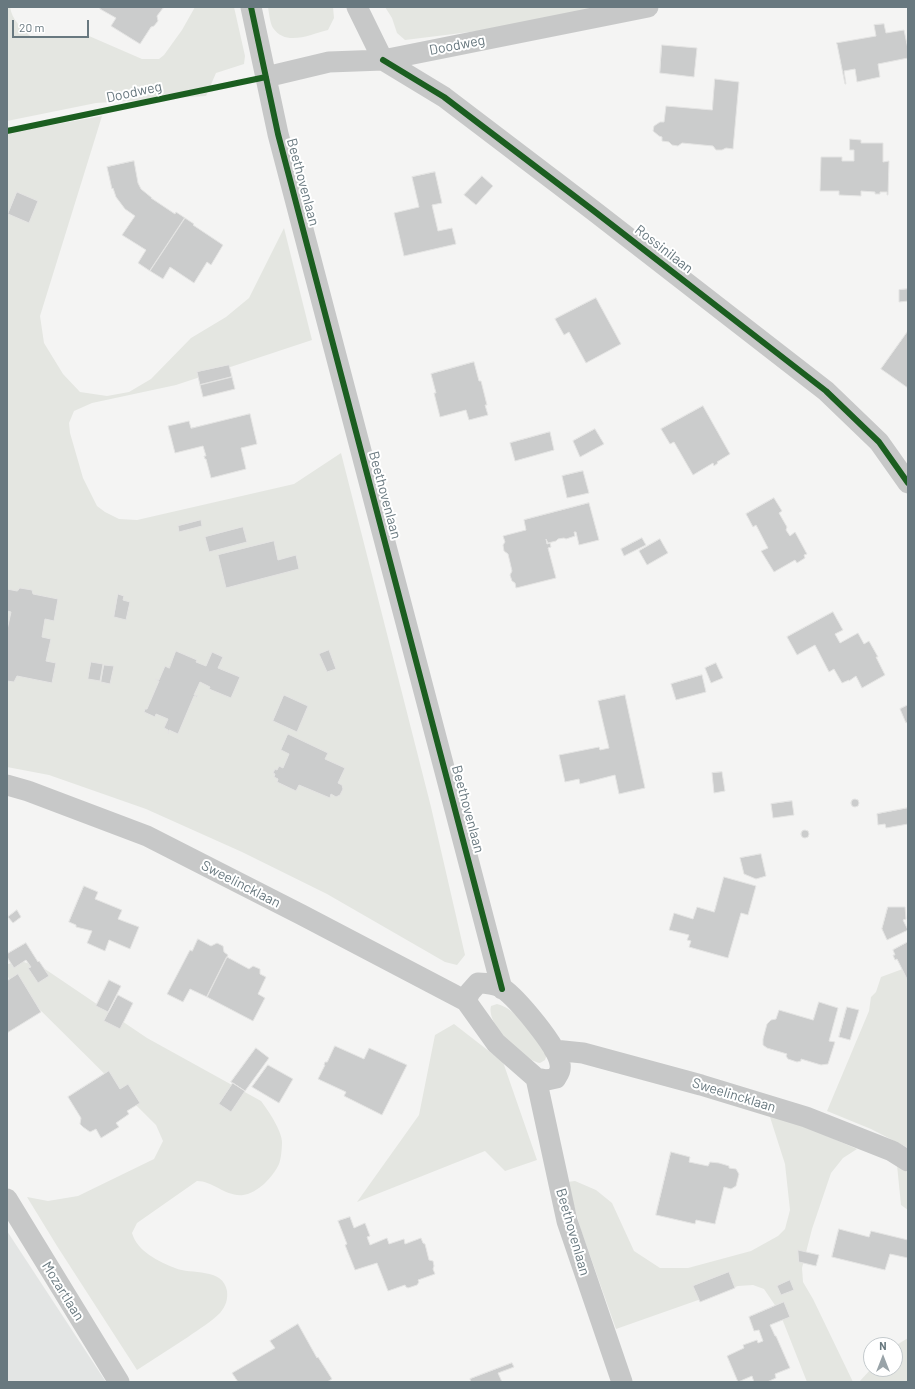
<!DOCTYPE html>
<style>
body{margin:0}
#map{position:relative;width:915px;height:1389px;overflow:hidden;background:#f4f4f3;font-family:Barlow,sans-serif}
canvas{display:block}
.frame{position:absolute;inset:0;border:8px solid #68787f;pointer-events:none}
.north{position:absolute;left:863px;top:1337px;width:40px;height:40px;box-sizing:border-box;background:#fff;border:1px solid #c3c9cc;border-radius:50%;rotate:0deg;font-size:11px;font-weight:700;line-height:16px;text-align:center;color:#68787f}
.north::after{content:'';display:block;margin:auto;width:14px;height:18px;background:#99a3a8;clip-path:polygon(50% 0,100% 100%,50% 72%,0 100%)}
.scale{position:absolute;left:12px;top:20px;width:77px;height:18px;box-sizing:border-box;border:2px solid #68787f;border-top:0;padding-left:5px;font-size:12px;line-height:14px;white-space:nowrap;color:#68787f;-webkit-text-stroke:3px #fff;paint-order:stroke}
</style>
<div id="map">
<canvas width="915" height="1389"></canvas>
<div class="frame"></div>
<div class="north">N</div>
<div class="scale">20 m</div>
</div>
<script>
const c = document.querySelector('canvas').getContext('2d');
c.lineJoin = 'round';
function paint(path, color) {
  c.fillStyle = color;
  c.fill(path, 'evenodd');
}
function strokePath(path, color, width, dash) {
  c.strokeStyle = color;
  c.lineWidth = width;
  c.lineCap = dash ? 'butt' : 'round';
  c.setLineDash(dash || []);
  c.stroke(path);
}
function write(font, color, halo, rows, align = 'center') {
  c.font = font + ' Barlow,sans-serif';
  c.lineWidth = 4;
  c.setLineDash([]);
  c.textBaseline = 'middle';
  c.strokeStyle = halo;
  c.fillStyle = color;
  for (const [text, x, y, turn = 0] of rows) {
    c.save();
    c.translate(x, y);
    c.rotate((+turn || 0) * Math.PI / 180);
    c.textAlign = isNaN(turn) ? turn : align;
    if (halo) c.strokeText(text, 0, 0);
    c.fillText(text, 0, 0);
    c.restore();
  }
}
const built = new Path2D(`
 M7 1231 106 1382H7Z`);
const green = new Path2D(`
 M7 7H10C12 20 21 27 30 36H89L142 59H159L164 55 182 30 195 7H234L245 56 244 64 216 73 206 96 96 103 7 121Z
 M268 7H333L334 18 328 30C311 34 286 47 273 28 270 23 269 13 268 7Z
 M385 7H608L510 27 405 40 397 33 392 18Z
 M102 116 40 316 44 343 63 374 80 392 107 396 129 392 151 379 191 338 226 317 249 298 284 228 312 340 176 385 92 403 74 411 69 423 70 433 83 478 97 506 105 512 119 519 137 520 294 484 341 453 431 807 465 955 457 965 445 962 327 894 242 852 146 809 49 775 7 767V133Z
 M20 961 42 967 147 1038 261 1101C268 1110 282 1131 282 1142 282 1148 281 1159 279 1164 273 1177 258 1193 243 1195 226 1197 213 1181 197 1181L137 1223 132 1233C137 1251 159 1262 175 1268 191 1275 223 1267 227 1291 228 1299 226 1306 220 1313 211 1322 199 1329 188 1337 171 1348 154 1359 137 1370L57 1246 27 1197 48 1201 78 1196 154 1159 163 1141 156 1125 9 979 7 974 8 964Z
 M908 967V1148L871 1129 827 1111 869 1011 871 997 876 992 881 977Z
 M497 1004C519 1010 531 1034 544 1051L546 1057 545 1060 540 1063C523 1060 486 1025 491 1006Z
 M454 1024 503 1062 537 1160 505 1171 485 1151 357 1202 419 1115 435 1035Z
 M769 1114 804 1126 857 1149 843 1158 831 1173 812 1229 802 1268 803 1282 813 1299 853 1382H807L779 1311 764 1289 753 1285 738 1286 616 1329 581 1230 567 1182 575 1181 596 1190 612 1203 634 1251 660 1268H688L751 1251 778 1236 785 1229 790 1210 785 1164Z
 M897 1165 908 1173V1210L901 1205Z
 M908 1338V1382H859L871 1369H895V1346Z`);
const building = new Path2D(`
 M101 7H166L163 8 157 16 158 21 154 26 151 27 140 44 111 26 116 18 100 9Z
 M884 24 886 33 904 30 908 49V58L878 64 880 77 857 82 855 69 844 71 846 84H845L837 44 836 43 876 36 874 25Z
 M662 45 697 48 694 77 660 73Z
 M715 79 739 82 733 149 726 148 722 150H716L713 146 682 143 678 146 672 145 669 142 662 141V137L659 136 653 131 654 126 660 122H664L666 106 712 110Z
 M850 139 861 140V143H883V162L889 161 888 195H887V192H880V194H875V192L861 191V196L839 195V191H820L821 157H842V161H854V150H850Z
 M134 161 138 183 141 189 152 198H151L175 214 176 212 185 218 150 271 138 263 146 250 122 235 135 216 125 209 116 197 113 188 112 189 107 167Z
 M435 172 442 203 432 205 438 231 452 228 456 244 404 256 394 213 419 207 412 177Z
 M482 176 493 186 476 205 464 195Z
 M17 192 38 201 29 223 8 214Z
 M185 218 194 224 193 225 223 245 211 265 207 262 194 283 170 267 163 279 150 271Z
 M908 289V301L899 302V290Z
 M596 298 621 344 586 363 569 332 564 335 555 319Z
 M908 331V388L881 369Z
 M474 362 479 381H481L487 405H485L488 415 469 420 466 410 440 417 434 393H436L431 374Z
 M229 365 232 377 200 385 197 372Z
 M232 377 235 389 203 397 200 385Z
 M703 406 730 454 717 462 718 463 714 466 713 463 693 475 674 442 670 444 661 429Z
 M250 414 257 444 241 448 246 469 211 478 206 459H205L204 456H206L203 446 175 453 168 426 189 421 191 428Z
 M595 429 604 444 580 457 573 441Z
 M550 432 554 450 515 461 510 443Z
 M583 471 589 493 567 498 562 476Z
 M774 498 782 511 779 513 787 527 786 530 790 536 795 532 807 554 804 555 805 558 797 563 795 560 774 572 761 551 768 548 756 525 753 527 746 514Z
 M589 503 599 540 579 545 576 532H574L575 536 566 539 564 538 558 539 556 541 548 543 546 539 547 544 550 543 551 547 548 548 556 578 516 588 515 583 512 581 510 575 512 571 508 554 504 551 503 545 505 542 503 536 526 530 524 520Z
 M201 520 202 526 179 532 178 526Z
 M243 527 247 542 209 552 205 537Z
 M642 538 646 545 624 556 621 549Z
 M660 539 668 553 647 565 639 551Z
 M274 541 278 560 296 555 299 569 226 588 218 555Z
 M20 588 32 590 33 594 58 599 54 621 45 619 42 637 51 639 46 661 56 663 52 683 17 676 14 682 7 681V630L11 612 7 611V589L17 591Z
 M118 594 124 596 123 600 130 602 126 620 114 617Z
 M833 612 843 630 835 634 840 643 858 633 864 644 869 641 878 657H876L885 675 862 688 856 676 849 681V680L842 683 834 669 829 672 815 645 797 655 787 637Z
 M329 650 336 669 327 672 319 654Z
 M176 651 197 660 196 662 206 666 212 652 223 657 218 668 240 677 231 698 209 689 210 687 200 682 194 695 198 696 197 697 194 696 178 734 169 730 168 734V730L164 728 168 719 156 714 155 717 144 712 145 709H147L159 681 155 679 159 680 165 666 169 668Z
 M91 662 103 664 100 681 88 679Z
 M716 663 723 678 711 683 705 668Z
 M104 665 114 666 110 684 101 682Z
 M702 675 706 692 676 700 671 684Z
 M284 695 308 706 297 732 273 721Z
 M625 695 645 788 619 794 615 775 580 784 579 779 565 782 559 755 599 747 600 750 609 748 598 701Z
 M908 705V722L906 723 900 709Z
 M288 734 328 753 325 759 345 768 338 783 342 785 343 789 340 795 336 797 331 794 330 798 299 785 296 791 277 782 278 779 274 777 275 774 273 773 275 769 277 770 279 766 283 768 289 754 281 750Z
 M722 772 725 791 714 793 712 773Z
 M851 803a4 4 0 1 1 8 0a4 4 0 1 1-8 0Z
 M792 801 794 815 773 818 771 804Z
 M908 808V824L886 828 885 824 878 825 877 814Z
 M801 834a4 4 0 1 1 8 0a4 4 0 1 1-8 0Z
 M761 854 766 876 756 879 744 874 740 858Z
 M724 877 756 886 748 915 741 913 728 958 689 947 691 941 687 940 689 935 669 930 674 913 693 919 697 907 714 912Z
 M84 886 98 892 95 899 122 910 118 919 139 927 130 949 109 940 105 951 87 943 92 931 76 927V925L69 922Z
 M888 907H905L906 919 903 920 908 930 887 940 882 929Z
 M17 910 21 917 13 923 8 917Z
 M198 939 211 946 217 943 223 946 224 952 228 955 207 997 190 989 183 1002 167 994 190 950 192 951Z
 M908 942V981L897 959 895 960 893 955H895L893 950Z
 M26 943 38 962 39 961 49 976 38 983 28 968 31 967 26 960 14 968 7 957V954Z
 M227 957 249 969 253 966 260 969V974L266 977 258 994 265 998 253 1021 207 997Z
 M18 974 41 1012 7 1033V981Z
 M109 980 121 986 108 1012 96 1006Z
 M118 995 133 1003 120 1029 104 1021Z
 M819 1002 838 1008 829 1041 835 1042 828 1064 821 1065 801 1059V1061L797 1062 788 1059 786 1056 787 1054 767 1048 763 1045V1039L767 1024 771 1020 776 1019 779 1010 813 1020Z
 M847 1007 859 1010 850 1040 839 1037Z
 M335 1046 364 1059 369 1048 407 1065 382 1115 344 1096 346 1092 318 1079 325 1065H324L325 1062H327Z
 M256 1048 269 1058 245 1091 231 1082Z
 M268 1065 293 1079 279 1103 252 1087Z
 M109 1071 120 1089 128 1084 140 1103 127 1111 129 1114 116 1123 119 1127 101 1138 96 1129 90 1132 83 1127 80 1124 81 1118 68 1097Z
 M233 1083 245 1091 231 1112 219 1104Z
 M671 1152 690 1157 689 1162 708 1166 710 1162 719 1163 729 1166V1168L736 1169 739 1174 736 1186 731 1189 724 1187 715 1224 696 1220 695 1224 656 1215Z
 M350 1217 354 1228 365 1223 370 1236 367 1237 370 1245 387 1238 389 1244 404 1239 405 1244 421 1238 423 1243 425 1244 429 1260 433 1261 434 1266 433 1269 435 1274 418 1280 419 1282 417 1285 408 1288 406 1287 405 1285 388 1291 377 1263 355 1270 345 1245 347 1244 338 1221Z
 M839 1229 869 1237 871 1231 908 1240V1258L890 1254 885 1270 832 1257Z
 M798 1250 819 1255 816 1266 799 1262Z
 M729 1272 735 1288 700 1302 693 1286Z
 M790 1280 794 1290 781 1295 777 1286Z
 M784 1302 790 1317 770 1325 775 1336H776L790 1368 775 1374 776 1378 767 1382H754L752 1376 738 1382 727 1356 744 1348 743 1345 757 1340 758 1343 763 1341 759 1330 754 1331 749 1317Z
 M298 1324 317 1358 318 1357 332 1379 327 1382H238L232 1373 275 1348 270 1341Z
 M512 1363 514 1367 498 1373 502 1382H471L470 1379Z`);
const street = new Path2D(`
 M251 7 278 134 502 989
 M357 7 383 60
 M383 60 444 97 594 211 826 391 879 442 908 483
 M266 77 329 62 383 60 648 7
 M7 785 28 791 147 836 302 915 466 1001
 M478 983C487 983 495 984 502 988 517 998 558 1047 560 1064 561 1070 559 1073 556 1078L547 1080 536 1078 496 1043 466 1001 470 992Z
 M554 1050 583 1053 701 1085 806 1117 892 1151 908 1161
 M536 1078 567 1221 622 1382
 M7 1199 119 1382`);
const cycleway = new Path2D(`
 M251 7 278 134 502 989
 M383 60 444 97 594 211 826 391 879 442 908 483
 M7 131 266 77`);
const streetNames = [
 ["Doodweg",457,45,-11],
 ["Doodweg",134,92,-12],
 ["Beethovenlaan",303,182,75],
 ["Rossinilaan",664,249,38],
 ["Beethovenlaan",385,495,75],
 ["Beethovenlaan",468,809,75],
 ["Sweelincklaan",241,884,27],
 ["Sweelincklaan",734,1095,17],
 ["Beethovenlaan",573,1232,74],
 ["Mozartlaan",63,1291,58]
];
paint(built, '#e3e5e4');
paint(green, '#e4e6e1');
paint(building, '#cbcccc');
strokePath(building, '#e4e4e3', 1);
strokePath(street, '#c7c8c8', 21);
strokePath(cycleway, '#1b5e20', 6);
write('14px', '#68787f', '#fff', streetNames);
</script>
